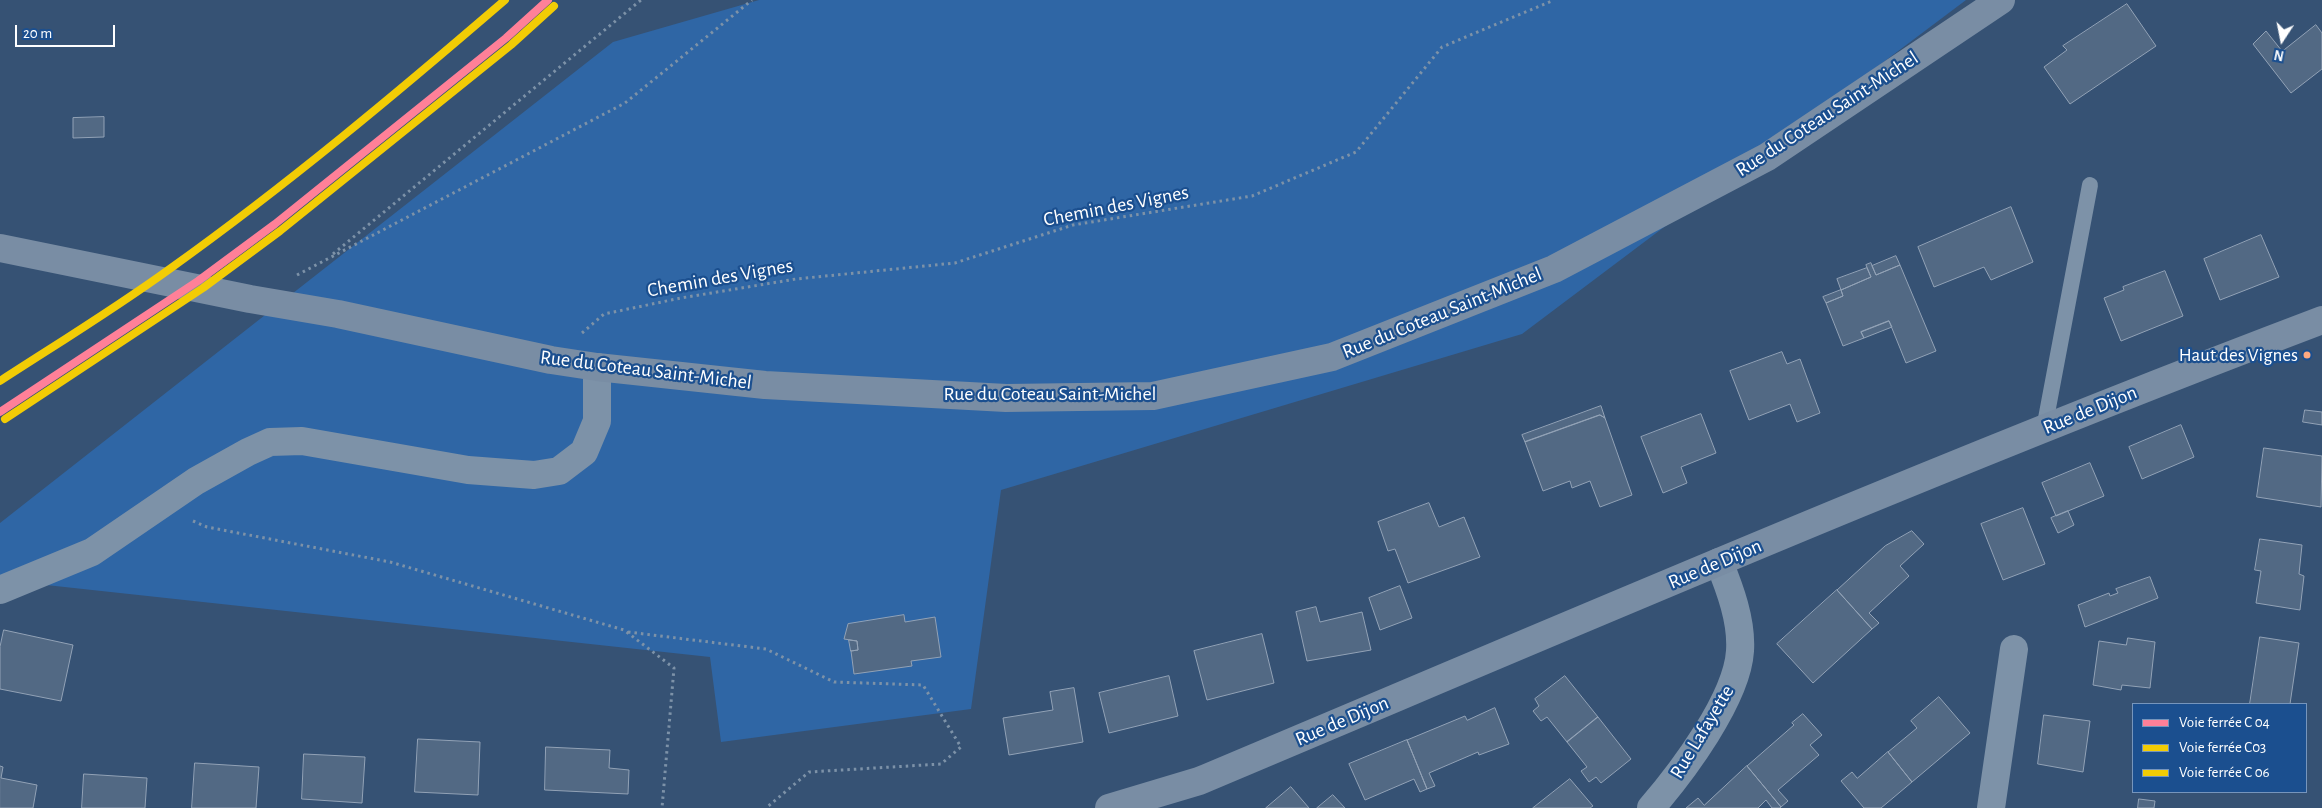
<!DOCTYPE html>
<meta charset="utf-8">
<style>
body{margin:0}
#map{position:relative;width:2322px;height:808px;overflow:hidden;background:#365274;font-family:"Alegreya Sans",sans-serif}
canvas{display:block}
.legend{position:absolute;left:2132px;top:703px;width:175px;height:90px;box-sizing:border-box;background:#1b4f8f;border:1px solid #7695bc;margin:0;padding:6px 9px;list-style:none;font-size:15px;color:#fff}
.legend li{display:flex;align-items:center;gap:10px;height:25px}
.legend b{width:25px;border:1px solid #7695bc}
.north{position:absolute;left:2257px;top:15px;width:50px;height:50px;-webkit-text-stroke:4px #1b4f8f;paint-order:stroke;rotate:191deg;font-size:14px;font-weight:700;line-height:20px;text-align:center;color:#fff}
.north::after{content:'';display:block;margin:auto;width:18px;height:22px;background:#fff;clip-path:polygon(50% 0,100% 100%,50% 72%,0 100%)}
.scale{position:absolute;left:15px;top:25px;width:100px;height:22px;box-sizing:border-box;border:2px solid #fff;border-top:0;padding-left:6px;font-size:15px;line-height:18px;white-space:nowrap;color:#fff;-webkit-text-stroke:4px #1b4f8f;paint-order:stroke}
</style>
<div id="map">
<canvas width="2322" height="808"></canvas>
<ul class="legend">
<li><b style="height:6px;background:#ff8098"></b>Voie ferrée C 04</li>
<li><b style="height:6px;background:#f2cc05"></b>Voie ferrée C03</li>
<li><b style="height:6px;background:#f2cc05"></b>Voie ferrée C 06</li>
</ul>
<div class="north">N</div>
<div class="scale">20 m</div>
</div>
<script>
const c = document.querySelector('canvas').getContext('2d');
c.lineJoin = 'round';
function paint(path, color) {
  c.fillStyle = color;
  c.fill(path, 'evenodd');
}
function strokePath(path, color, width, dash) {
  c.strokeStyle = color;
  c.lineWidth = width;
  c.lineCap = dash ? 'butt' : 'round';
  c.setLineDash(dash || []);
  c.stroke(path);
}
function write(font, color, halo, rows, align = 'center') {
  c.font = font + ' "Alegreya Sans",sans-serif';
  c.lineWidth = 4.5;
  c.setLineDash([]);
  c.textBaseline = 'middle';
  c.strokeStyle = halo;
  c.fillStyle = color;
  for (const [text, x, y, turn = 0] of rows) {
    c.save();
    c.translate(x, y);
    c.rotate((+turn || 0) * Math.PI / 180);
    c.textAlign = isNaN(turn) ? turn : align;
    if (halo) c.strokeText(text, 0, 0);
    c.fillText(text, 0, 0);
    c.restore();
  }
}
const green = new Path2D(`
 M759 0H1966L1522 334 1001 490 971 709 721 742 710 657 0 580V523L613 42Z`);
const building = new Path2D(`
 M2127 4 2156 46 2070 104 2044 67 2067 50 2063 46Z
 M2316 25 2322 33V69L2291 93 2253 44 2266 31 2282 51Z
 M104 117V137L73 138V118Z
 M2011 207 2033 262 1991 280 1984 267 1934 287 1918 247Z
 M2261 235 2279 277 2220 300 2204 259Z
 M1896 256 1900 265 1876 275 1872 266Z
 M1871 263 1876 275 1900 265 1936 351 1906 363 1889 321 1861 332 1864 338 1843 346 1826 303 1843 296 1841 290 1871 277 1866 265Z
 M1867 268 1871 277 1841 290 1837 279Z
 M2165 271 2183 316 2121 341 2104 298 2124 290 2123 287Z
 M1841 290 1843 296 1826 303 1823 297Z
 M1889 321 1892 327 1864 338 1861 332Z
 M1782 352 1787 364 1800 359 1820 413 1797 422 1790 404 1749 420 1730 371Z
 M1601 406 1605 418 1600 415 1525 442 1522 435Z
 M2305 410 2322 412V425L2303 422Z
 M1701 414 1716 453 1681 467 1687 483 1663 493 1641 437Z
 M1600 415 1605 418 1632 495 1600 507 1590 481 1572 488 1570 481 1543 491 1525 442Z
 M2181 425 2194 457 2142 479 2129 447Z
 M2264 448 2322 456 2321 507 2257 497Z
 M2090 463 2104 496 2056 516 2042 483Z
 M1429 503 1439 527 1464 517 1480 557 1408 583 1395 549 1388 551 1378 522Z
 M2023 508 2045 564 2003 580 1981 524Z
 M2068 511 2074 525 2058 533 2051 518Z
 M1912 531 1924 544 1900 566 1909 576 1869 613 1879 623 1872 629 1837 590 1885 546Z
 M2260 539 2302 545 2299 574 2304 576 2300 610 2256 603 2261 571 2255 570Z
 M2150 577 2158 598 2085 627 2078 605 2109 593 2110 596 2118 593 2116 589Z
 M1400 586 1412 618 1380 630 1369 598Z
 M1837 590 1872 629 1813 683 1777 644Z
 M1316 607 1320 622 1362 612 1371 650 1307 661 1296 612Z
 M904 615 905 622 935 617 941 657 911 661 912 666 854 674 851 651 858 650 857 641 844 639 848 624Z
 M4 630 73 645 61 701 0 689V647Z
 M1262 634 1274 683 1207 700 1194 651Z
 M2260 637 2299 643 2290 704H2250Z
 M2128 638 2155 642 2150 688 2122 685 2121 690 2093 685 2099 641 2126 645Z
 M849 640 857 641 858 650 851 651Z
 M1169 676 1178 716 1109 733 1099 693Z
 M1565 676 1598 717 1567 742 1547 717 1541 721 1533 711 1539 706 1535 699Z
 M1074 688 1083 742 1009 755 1003 718 1053 710 1050 692Z
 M1939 697 1970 733 1912 782 1888 752 1917 728 1911 721Z
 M1495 708 1509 744 1479 755 1478 752 1429 773 1435 786 1427 789 1407 740 1465 716 1467 720Z
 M1803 714 1822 735 1810 745 1819 755 1778 790 1788 801 1781 807 1747 766 1794 725 1792 723Z
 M2044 715 2090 721 2083 772 2038 764Z
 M1598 717 1631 759 1601 783 1596 777 1589 782 1581 771 1587 767 1567 742Z
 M418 739 480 742 478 795 415 792Z
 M1407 740 1427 789 1420 792 1414 779 1365 800 1349 764Z
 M546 747 610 750 609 768 629 770 628 794 545 790Z
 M1888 752 1912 782 1881 808H1864L1841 781 1852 772 1857 778Z
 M304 754 365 757 362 803 302 799Z
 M195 763 259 767 256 808H192Z
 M0 766 3 767 1 778 37 785 33 808H0Z
 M1747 766 1781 807 1780 808H1772L1766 800 1758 808H1686L1698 798 1704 805Z
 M84 774 147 778 145 808H82Z
 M1570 779 1593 806 1590 808H1533Z
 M1291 787 1309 808H1266Z
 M1333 795 1345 808H1317Z
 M2139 799 2155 801 2154 808H2138Z`);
const path = new Path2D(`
 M333 254 641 0
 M297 275 625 103 752 0
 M582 333 604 314 681 298 796 279 955 263 1073 225 1252 196 1356 152 1442 47 1554 0
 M193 521 207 527 390 562 624 630 674 668 662 808
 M628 632 766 649 834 682 923 685 961 747 941 764 809 772 766 808`);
const lane = new Path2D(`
 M2044 429 2090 185`);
const street = new Path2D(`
 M0 590 92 552 196 481 248 452 270 442 302 441 468 470 534 475 559 471 584 452 597 421V367
 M1651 808C1682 772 1737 699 1740 651 1742 621 1730 589 1719 562
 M1991 808 2014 649`);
const secondary = new Path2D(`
 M0 248 250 299 338 314 551 360 597 367 765 385 1006 398 1153 396 1332 357 1554 269 1767 157 2001 0
 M1109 808 1199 781C1572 624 1944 463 2322 320`);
const rail1 = new Path2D(`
 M0 412 198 281 275 224 506 38 548 0`);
const rail2 = new Path2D(`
 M5 419 203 288 280 231 511 45 554 6`);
const rail3 = new Path2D(`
 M0 381C57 344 116 308 171 268 287 185 397 93 505 0`);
const markers = [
 [2307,355,4.5,"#ffa980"]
];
const busNames = [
 ["Haut des Vignes",2298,355]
];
const streetNames = [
 ["Rue du Coteau Saint-Michel",1827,114,-33],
 ["Chemin des Vignes",1116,206,-11],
 ["Chemin des Vignes",720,278,-10],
 ["Rue du Coteau Saint-Michel",1442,313,-22],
 ["Rue du Coteau Saint-Michel",646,370,7],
 ["Rue du Coteau Saint-Michel",1050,394],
 ["Rue de Dijon",2090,410,-22],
 ["Rue de Dijon",1715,564,-23],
 ["Rue de Dijon",1342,721,-23],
 ["Rue Lafayette",1702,732,-59]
];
paint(green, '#2f66a5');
paint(building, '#526984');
strokePath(building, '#92a2b6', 1);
strokePath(path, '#7d92a8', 3, [2.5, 4]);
strokePath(lane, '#7d92a8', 16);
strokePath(street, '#7d92a8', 28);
strokePath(secondary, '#798da4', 28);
strokePath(rail1, '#ff8098', 8);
strokePath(rail2, '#f2cc05', 8);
strokePath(rail3, '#f2cc05', 8);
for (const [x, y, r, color] of markers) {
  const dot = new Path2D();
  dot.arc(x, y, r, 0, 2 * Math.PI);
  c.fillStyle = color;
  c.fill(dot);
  strokePath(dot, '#1b4f8f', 2);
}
write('19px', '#fff', '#1b4f8f', busNames, 'right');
write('20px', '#fff', '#1b4f8f', streetNames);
</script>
